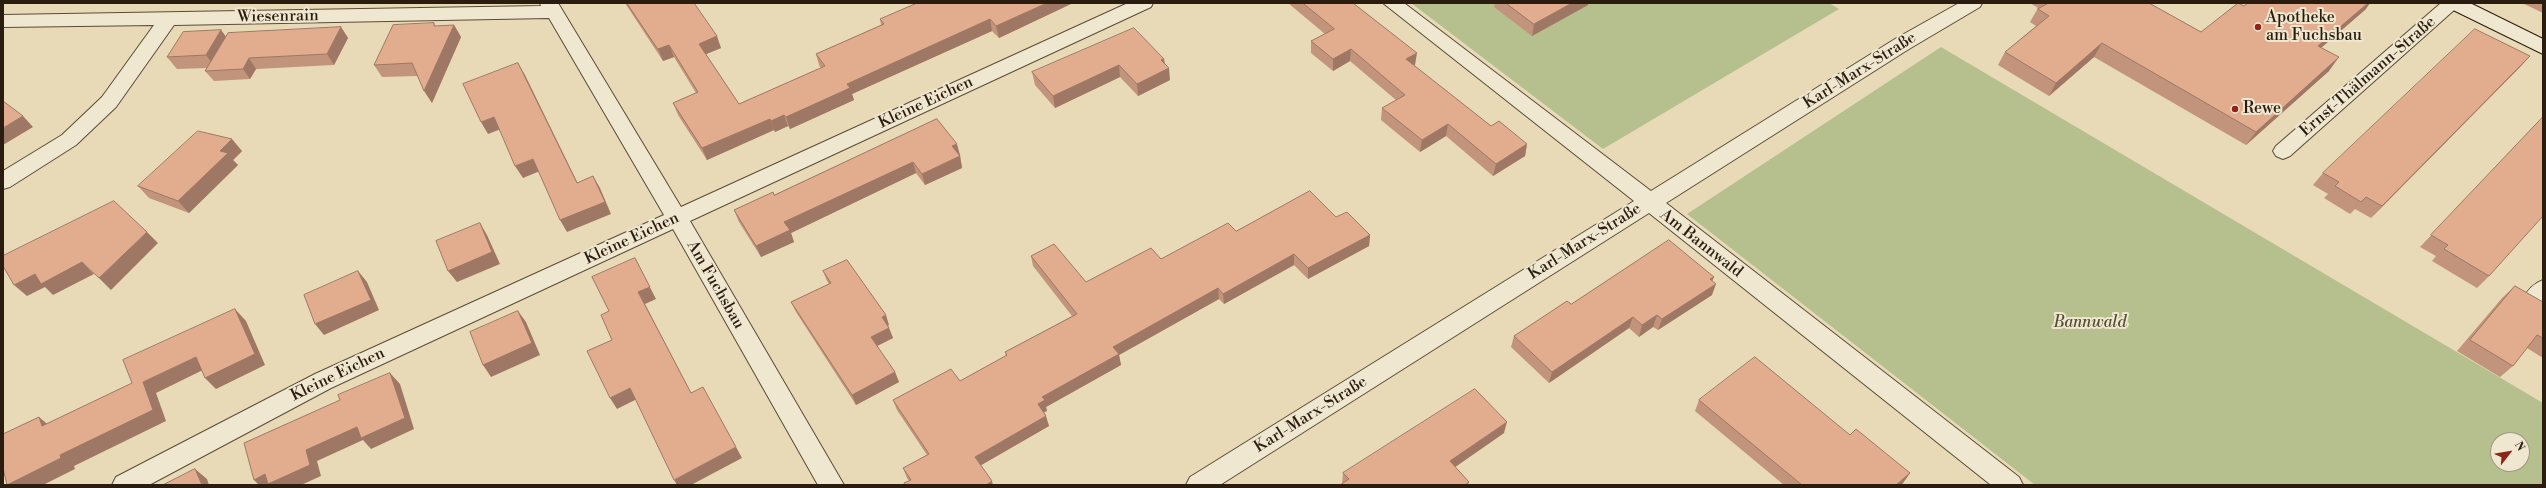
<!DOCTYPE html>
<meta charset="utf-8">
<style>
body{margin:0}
#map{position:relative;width:2546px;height:488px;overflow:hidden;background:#e8dab6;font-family:"Libre Bodoni",serif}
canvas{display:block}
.frame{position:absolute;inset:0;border:4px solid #2a1c0e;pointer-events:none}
.north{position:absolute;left:2490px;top:432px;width:40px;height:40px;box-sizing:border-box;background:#f0e7d0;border:1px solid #a19682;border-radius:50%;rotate:59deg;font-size:11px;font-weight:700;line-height:16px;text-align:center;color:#2a1c0e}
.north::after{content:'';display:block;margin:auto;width:14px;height:18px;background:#8f2418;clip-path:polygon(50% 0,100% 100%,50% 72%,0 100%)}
</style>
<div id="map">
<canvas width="2546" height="488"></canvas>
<div class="frame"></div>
<div class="north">N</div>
</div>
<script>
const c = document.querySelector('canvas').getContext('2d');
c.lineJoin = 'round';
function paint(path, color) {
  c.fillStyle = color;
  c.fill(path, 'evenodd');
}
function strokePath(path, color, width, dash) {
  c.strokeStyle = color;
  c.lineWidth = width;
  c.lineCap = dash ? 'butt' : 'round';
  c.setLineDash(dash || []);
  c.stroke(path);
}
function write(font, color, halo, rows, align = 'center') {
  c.font = font + ' "Libre Bodoni",serif';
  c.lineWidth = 4;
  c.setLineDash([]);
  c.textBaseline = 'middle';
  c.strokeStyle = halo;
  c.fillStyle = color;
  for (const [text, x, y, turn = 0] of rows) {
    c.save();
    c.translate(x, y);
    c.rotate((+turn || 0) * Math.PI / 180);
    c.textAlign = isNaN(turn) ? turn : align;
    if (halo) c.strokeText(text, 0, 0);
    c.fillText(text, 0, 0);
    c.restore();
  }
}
const green = new Path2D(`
 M1411 3H1829L1839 9 1603 149Z
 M1941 47 2543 403V485H2035L1687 214ZM2498 440H2522V464H2498Z`);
const street = new Path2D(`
 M540 3H558L681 207 1128 3H1153L1151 7 690 221 844 485H818L673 229 331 388 149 485H112L116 477 315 374 664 215 549 18 174 25 116 107 76 145 10 187 3 189V171L62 135 102 97 154 25 3 27V15L541 6Z
 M1383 3H1404L1651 191 1895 39 1959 3H1982L1980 7 1909 49 1666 203 2019 477 2023 485H1991L1649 213 1220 485H1186L1190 477 1634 201Z
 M2441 3H2462L2290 156 2283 159 2276 156 2273 151 2276 146Z
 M2543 280V305L2532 311 2524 308 2521 302C2526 292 2532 284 2543 280Z`);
const secondary = new Path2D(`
 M2445 3H2470L2543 39V54L2447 7Z`);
const wall = new Path2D(`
 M625 3H694L721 48 706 54 739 104 821 68 819 65 816 54 881 25 880 19 1073 3 999 38 992 31 852 94 854 100 790 129 788 126 775 132 774 130 707 160 678 115 673 103 696 93 674 57 663 61Z
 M1288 3H1353L1415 65 1414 66 1491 126 1527 144 1525 156 1493 176 1446 136 1420 152 1381 120 1382 108 1396 100 1350 61 1333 71 1311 53V41L1325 34Z
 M1495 3H1588V5L1532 36 1494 7Z
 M2030 3H2149L2201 32 2244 6 2366 9 2321 48 2329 71 2246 145 2094 57 2049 96 1998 65 2005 52 2036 26 2030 22 2038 8Z
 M2522 3H2543V13Z
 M434 23 435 26 454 25 461 37 432 103 417 76 382 77 374 65Z
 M341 27 348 38 334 65 256 69 250 79 214 81 205 71 207 68 177 69 167 57 221 30 226 37Z
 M2530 56 2519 68 2371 218 2355 209 2350 214 2324 198 2328 194 2313 185 2323 173Z
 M1164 59 1165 63 1170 80 1138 96 1120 77 1055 108 1035 85 1032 72Z
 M2543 117 2489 276 2477 288 2432 261 2436 256 2420 247Z
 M937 119 960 155 962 168 925 185 916 173 791 233 794 242 761 257 739 222 734 210 774 195Z
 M242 151 233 160 238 165 189 213 149 198 138 186Z
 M1336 217 1370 235 1369 246 1308 279 1294 265 1224 304 1219 299 1119 355 1121 365 1046 407 1047 411 1044 412 1049 426 981 465 909 481 907 478 903 468 927 455 897 410 893 400 960 381 1006 356 1005 352 1072 316 1033 266 1031 256 1086 282 1161 259 1236 231Z
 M823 271 889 325H888L889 328 893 338 877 346 895 372 899 382 856 405 796 312 791 302 829 284 827 281Z
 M1714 277 1712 280V295L1658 330 1653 327 1639 337 1629 328 1549 383 1511 347 1514 336 1571 304Z
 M2515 286 2543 302V358L2527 348 2513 366 2500 377 2457 351 2502 298Z
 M1699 400 1850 435 1910 473 1903 483 1901 485H1784L1695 411Z
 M1504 433 1455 467 1469 482 1468 485H1340L1342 484 1343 473Z`);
const shadedWall = new Path2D(`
 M1047 3H1073L999 38 996 26Z
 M1572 3H1588V5L1532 36 1534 24Z
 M2368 3H2370L2366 9 2308 59 2318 46Z
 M990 19 992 31 852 94 854 100 790 129 786 117 847 84Z
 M454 25 461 37 432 103 424 91Z
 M341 27 348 38 334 65 327 54Z
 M221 30 230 42 215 67 206 55Z
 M717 36 721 48 704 55 699 44Z
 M2102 43 2094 57 2049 96 2056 83Z
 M669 45 674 57 663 61 658 49Z
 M1351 49 1350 61 1333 71V59Z
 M1417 53 1415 65 1404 71 1406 59Z
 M2530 56 2519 68 2371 218 2382 206Z
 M2339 57 2329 71 2246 145 2256 132Z
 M249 58 256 69 250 79 243 69Z
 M1164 59 1165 70 1169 68 1170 80 1138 96 1137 84 1161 60Z
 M518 63 525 75 583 194 577 183Z
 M1119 65 1120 77 1055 108 1053 96Z
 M784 115 788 126 775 132 771 121Z
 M23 116 33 127 3 145V128Z
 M494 117 501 129 488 134 481 122Z
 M770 119 774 130 707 160 702 148Z
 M1448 124 1446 136 1420 152 1422 140Z
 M232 139 242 151 233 160 238 165 189 213 178 201 220 151Z
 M957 144 960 155 955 158 952 146Z
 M1527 144 1525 156 1493 176 1496 164Z
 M960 156 962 168 925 185 922 174Z
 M533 159 540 171 523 178 515 166Z
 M913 162 916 173 791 233 794 242 761 257 756 246 784 222Z
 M593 176 600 188 611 214 567 232 560 220Z
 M480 223 487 235 500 264 457 282 448 271Z
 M147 232 158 243 111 290 99 278Z
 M1370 235 1369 246 1308 279V268Z
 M1294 254V265L1224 304 1223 294Z
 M635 258 656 299 645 304 697 404 638 292Z
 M82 262 94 274 53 295 45 287 27 296 14 285 35 274Z
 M358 271 367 282 379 310 324 335 315 324Z
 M1714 277 1709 288 1716 284 1712 295 1658 330 1662 319Z
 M1218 288 1219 299 1119 355 1121 365 1046 407 1047 411 1040 414 1038 404 1042 397 1113 347Z
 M235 309 246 321 265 365 216 389 205 378Z
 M518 311 526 322 540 355 491 377 483 365Z
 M886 315 889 325 885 327 882 317Z
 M1657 315 1653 327 1639 337 1642 325Z
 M1633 317 1629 328 1549 383 1552 372Z
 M889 328 893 338 875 347 871 337Z
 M196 357 207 368 156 393 166 421 74 466 75 469 43 485H7L143 382Z
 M895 372 899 382 856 405 852 395Z
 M390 373 400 384 414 429 371 449 363 440 317 461 321 476 301 485H259L254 480 306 450Z
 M630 388 637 399 617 409 610 398Z
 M1046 416 1049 426 978 467 975 457Z
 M39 417 52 428 42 426Z
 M1507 422 1504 433 1448 472 1450 461Z
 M736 447 742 458 691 485H677L674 480Z
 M195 469 207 479 209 485H202Z
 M1910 473 1903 483 1901 485H1896Z
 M992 481 993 485H986Z`);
const building = new Path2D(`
 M627 3H694L717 36 699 44 739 104 825 66 816 54 884 24 880 19 917 3H1047L996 26 990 19 847 84 850 88 786 117 784 115 771 121 770 119 702 148 673 103 698 92 669 45 658 49Z
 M1303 3H1353L1417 53 1406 59 1491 126 1499 121 1527 144 1496 164 1448 124 1422 140 1382 108 1405 95 1351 49 1333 59 1311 41 1334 29Z
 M1506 3H1572L1534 24Z
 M2049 3H2149L2201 32 2238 3 2244 6 2248 3H2368L2318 46 2339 57 2256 132 2102 43 2056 83 2005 52 2049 16 2038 9Z
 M434 23V26L454 25 424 91 412 63 374 65 393 25Z
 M341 27 327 54 249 58 243 69 205 71 228 33Z
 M1134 28 1164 59 1161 60 1169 68 1137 84 1119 65 1053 96 1032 72Z
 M2475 29 2530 56 2382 206 2366 197 2361 202 2335 186 2339 182 2323 173Z
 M221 30 206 55 167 57 183 32Z
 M518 63 577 183 593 176 605 202 560 220 533 159 515 166 494 117 481 122 463 84Z
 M3 101 23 116 3 128Z
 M2543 117V216L2489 276 2444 249 2448 245 2431 235Z
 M937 119 957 144 952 146 960 156 922 174 913 162 784 222 790 230 756 246 734 210 773 192 774 195Z
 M198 131 232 139 220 151 228 153 178 201 138 186Z
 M1310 191 1336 217 1347 212 1370 235 1308 268 1294 254 1223 294 1218 288 1113 347 1119 354 1042 397 1045 400 1038 404 1046 416 975 457 992 481 986 485H905L904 483 911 480 903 468 929 454 893 400 951 369 960 381 1007 355 1005 352 1077 314 1031 256 1054 244 1086 282 1151 248 1161 259 1228 223 1236 231Z
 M114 201 147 232 99 278 82 262 41 284 35 274 14 285 3 266V256Z
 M480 223 492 252 448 271 436 241Z
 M1669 240 1714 277 1710 279 1716 284 1662 319 1657 315 1642 325 1633 317 1552 372 1514 336 1567 301 1571 304Z
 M635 258 650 287 638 292 691 393 703 387 736 447 674 480 630 388 610 398 587 351 612 340 601 315 609 311 592 277Z
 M847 260 886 315 882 317 889 328 871 337 895 372 852 395 791 302 831 283 823 271Z
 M358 271 371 300 315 324 304 295Z
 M2515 286 2543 302V338L2537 335 2513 366 2470 340Z
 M235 309 255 354 205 378 196 357 143 382 153 410 60 455 61 458 7 485 3 468V434L39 417 42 426 132 383 123 360Z
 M518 311 532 343 483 365 470 332Z
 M1755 357 1850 435 1856 429 1910 473 1896 485H1802L1699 400Z
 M390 373 405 418 361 438 357 427 306 450 310 465 268 484 265 474 254 480 244 443 340 400 338 395Z
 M1475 389 1507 422 1450 461 1469 482 1465 485H1340L1349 479 1343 473Z
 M195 469 202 485H163Z`);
const markers = [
 [2258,27,4,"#8f2418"],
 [2235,109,4,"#8f2418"]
];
const streetNames = [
 ["Wiesenrain",278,17,-1],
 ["Karl-Marx-Straße",1860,71,-32],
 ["Ernst-Thälmann-Straße",2368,77,-41],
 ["Kleine Eichen",926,103,-25],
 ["Kleine Eichen",632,239,-25],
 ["Karl-Marx-Straße",1585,242,-32],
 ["Am Bannwald",1701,244,38],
 ["Am Fuchsbau",715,285,60],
 ["Kleine Eichen",338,375,-26],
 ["Karl-Marx-Straße",1311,415,-32]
];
const poiNames = [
 ["Apotheke",2266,18],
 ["am Fuchsbau",2266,36],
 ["Rewe",2243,109]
];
const parkNames = [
 ["Bannwald",2090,323]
];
paint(green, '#b5c08e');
strokePath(street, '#5a4c38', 2);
strokePath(secondary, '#2a1c0e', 2);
paint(street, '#f0e7d0');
paint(secondary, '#f0e7d0');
paint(wall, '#c2947b');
paint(shadedWall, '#9e7864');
paint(building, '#e2ac8f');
strokePath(building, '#9e7864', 1);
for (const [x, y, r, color] of markers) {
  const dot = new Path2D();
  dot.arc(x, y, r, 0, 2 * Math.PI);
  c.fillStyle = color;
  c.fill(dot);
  strokePath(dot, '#f0e7d0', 1.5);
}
write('16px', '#2a1c0e', '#f0e7d0', streetNames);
write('16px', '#2a1c0e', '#f0e7d0', poiNames, 'left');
write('italic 16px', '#544d34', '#f0e7d0', parkNames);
</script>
